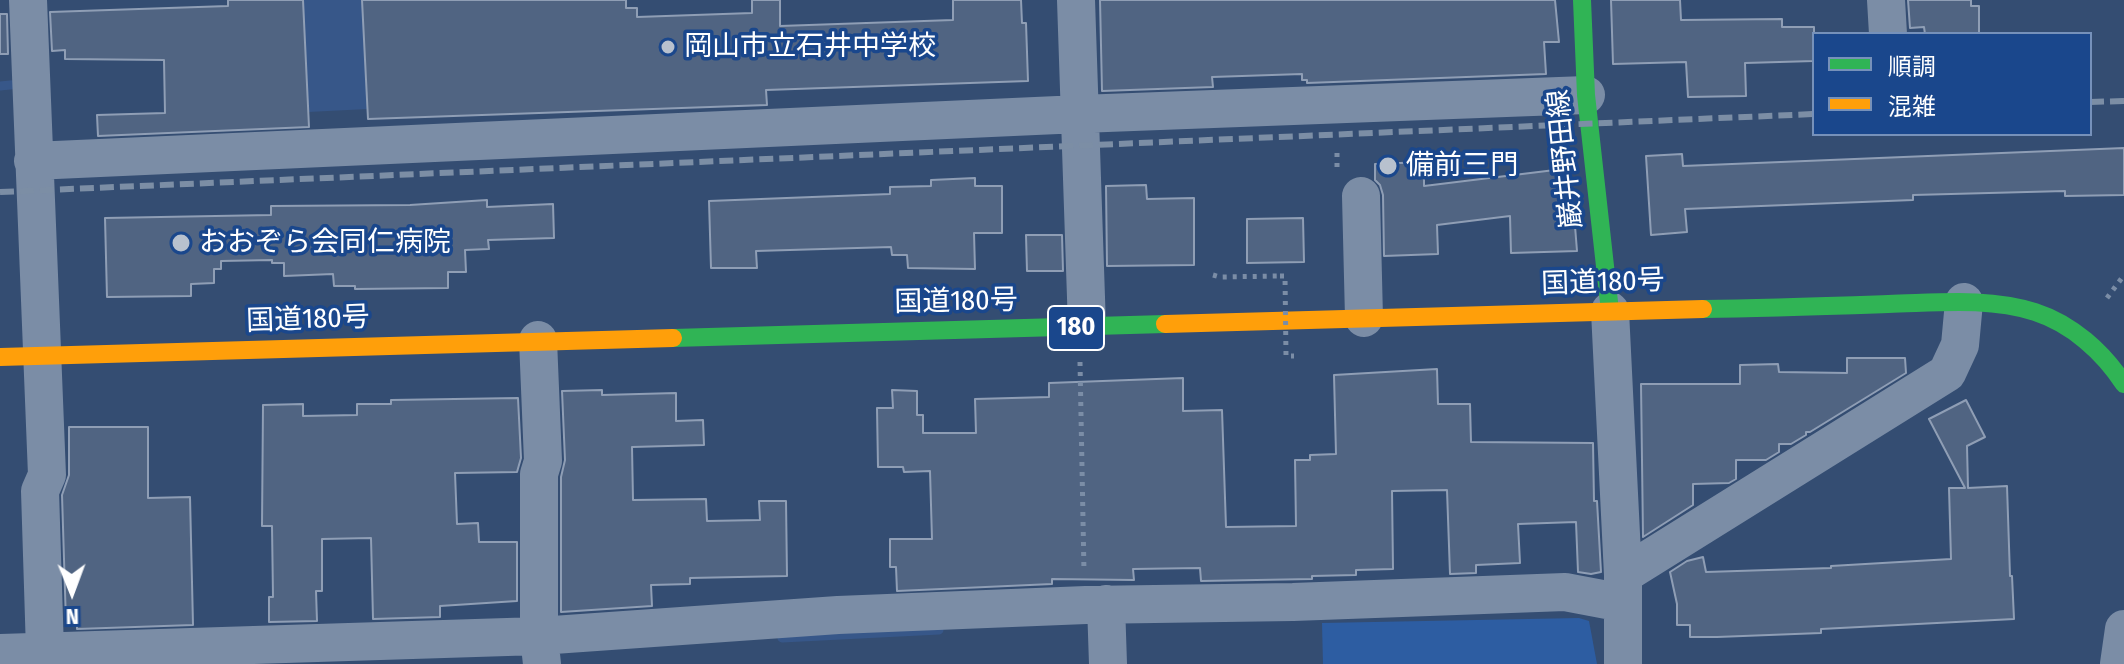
<!DOCTYPE html>
<meta charset="utf-8">
<style>
body{margin:0}
#map{position:relative;width:2124px;height:664px;overflow:hidden;background:#344d72;font-family:"Fira Sans Condensed","Noto Sans JP",sans-serif}
canvas{display:block}
.legend{position:absolute;left:1812px;top:32px;width:280px;height:104px;box-sizing:border-box;background:#1a478c;border:2px solid #7691ba;margin:0;padding:10px 14px;list-style:none;font-size:24px;color:#fff}
.legend li{display:flex;align-items:center;gap:16px;height:40px}
.legend b{width:40px;border:2px solid #7691ba}
.north{position:absolute;left:32px;top:552px;width:80px;height:80px;-webkit-text-stroke:6px #1a478c;paint-order:stroke;rotate:179deg;font-size:22px;font-weight:700;line-height:32px;text-align:center;color:#fff}
.north::after{content:'';display:block;margin:auto;width:28px;height:36px;background:#fff;clip-path:polygon(50% 0,100% 100%,50% 72%,0 100%)}
</style>
<div id="map">
<canvas width="2124" height="664"></canvas>
<ul class="legend">
<li><b style="height:10px;background:#30b455"></b>順調</li>
<li><b style="height:10px;background:#ff9f0a"></b>混雑</li>
</ul>
<div class="north">N</div>
</div>
<script>
const c = document.querySelector('canvas').getContext('2d');
c.lineJoin = 'round';
function paint(path, color) {
  c.fillStyle = color;
  c.fill(path, 'evenodd');
}
function strokePath(path, color, width, dash) {
  c.strokeStyle = color;
  c.lineWidth = width;
  c.lineCap = dash ? 'butt' : 'round';
  c.setLineDash(dash || []);
  c.stroke(path);
}
function write(font, color, halo, rows, align = 'center') {
  c.font = font + ' "Fira Sans Condensed","Noto Sans JP",sans-serif';
  c.lineWidth = 7;
  c.setLineDash([]);
  c.textBaseline = 'middle';
  c.strokeStyle = halo;
  c.fillStyle = color;
  for (const [text, x, y, turn = 0] of rows) {
    c.save();
    c.translate(x, y);
    c.rotate((+turn || 0) * Math.PI / 180);
    c.textAlign = isNaN(turn) ? turn : align;
    if (halo) c.strokeText(text, 0, 0);
    c.fillText(text, 0, 0);
    c.restore();
  }
}
const green = new Path2D(`
 M1579 618 1589 621 1597 664H1323L1322 623Z`);
const water = new Path2D(`
 M303 0H362L368 109 308 112Z`);
const stream = new Path2D(`
 M0 86 20 84
 M782 638 939 630`);
const building = new Path2D(`
 M228 0H303L309 127 98 136 97 115 165 113 164 60 65 59V50L52 51 50 12 228 6Z
 M362 0H626V8H637V17L752 13V0H780V26L953 20V0H1021L1022 23H1026L1028 81 766 90 767 105 368 119Z
 M1100 0H1555L1559 42H1544L1546 74 1307 83V80H1302V74L1212 77 1213 87 1102 91Z
 M1611 0H1680L1681 20 1782 19V27H1814V61L1745 63 1746 96 1688 97 1686 62 1613 64Z
 M1908 0H1971V6H1979V34H1925L1924 27 1910 28Z
 M0 14H7L8 54H0Z
 M2124 148V195L2065 196V191L1913 195V200L1685 209 1687 232 1651 235 1646 156 1682 154 1683 166Z
 M1424 162V186L1563 169 1571 226H1575L1577 251 1511 253 1510 216 1437 225 1438 254 1384 256 1383 195 1380 185 1375 180V164Z
 M975 178V186H1002V233H974L975 269 908 268 907 255H892L891 247 756 251 757 268H711L709 201 890 194V187L931 186V180Z
 M1146 185 1147 199 1194 198V265L1107 266 1106 186Z
 M487 200V207L553 204 554 238 488 240 489 249 465 250 466 272H448V288L355 289V286H334L333 274 284 276V263H272V260L221 261V269H214V283L191 284V296L107 297 105 218 271 215V206L410 205Z
 M1303 218 1304 262 1247 263V219Z
 M1026 235H1062L1063 271H1027Z
 M1847 358H1905L1906 373 1810 432H1806V435L1791 444H1779V452L1766 460H1736V479L1729 483 1693 484V505L1643 537 1641 384H1740V365L1778 364 1779 372 1847 373Z
 M1437 369 1438 404H1470L1471 442 1593 443 1594 501H1597L1601 572 1591 574 1578 572 1576 522 1518 524 1520 563 1476 565V573L1450 574 1447 490 1392 491 1393 569 1356 570V575L1312 576V579L1201 581 1200 568 1133 569 1134 580 1052 579V584L897 591 896 567H890V539H932L930 471 904 472 903 467H878L877 408H893L892 390 917 391V415H923V433H976L975 399 1049 397V383L1183 378V411L1222 410 1226 527 1296 526 1295 460H1310V455L1336 454 1334 375Z
 M602 390V395L676 393V421L703 420 704 445 632 447 633 500 706 499 707 521 760 520 759 501H786L787 576 690 578V584L651 585 652 606 561 612V477L565 460 562 391Z
 M518 398 521 458 517 472 455 473 457 524 478 523 479 542H517V601L440 606V617L373 619 371 538 322 539V591H316L317 621 269 622V597H273L272 526H262L263 405 303 404V416L357 415V404H391V400Z
 M1966 400 1985 437 1967 446 1968 488 2007 486 2010 576H2012L2014 619 1821 629V633L1717 637H1690V625H1677V604L1670 572 1687 561 1703 557 1706 572 1831 568V566L1951 559 1949 488H1965L1929 419Z
 M69 427H148V498L190 497 193 625 77 629V623H66L62 495 69 475Z`);
const path = new Path2D(`
 M1337 153V173
 M1213 275 1220 277 1280 276
 M2107 298 2124 275
 M1080 362 1084 572`);
const street = new Path2D(`
 M28 0 47 475 40 491 45 651
 M1076 0 1087 327
 M1886 0 1888 34
 M33 161 1080 114 1586 95
 M1361 196 1364 318
 M1610 311 1623 575V664
 M538 340 543 461 539 474V636L542 664
 M1623 575 1947 373 1960 345 1964 302
 M1106 604 1108 664
 M0 653 539 636 838 615 1086 605 1293 602 1565 592 1623 603
 M2119 664 2124 629`);
const fast = new Path2D(`
 M1582 0 1586 95 1610 311
 M1703 309C1765 308 1826 306 1888 304 1936 303 1988 297 2035 312 2072 324 2103 352 2124 384
 M673 338 1165 324`);
const slow = new Path2D(`
 M1165 324 1703 309
 M0 357 673 338`);
const rail = new Path2D(`
 M2090 102 2124 101
 M0 192 1814 114`);
const pathBridge = new Path2D(`
 M1280 276H1285L1286 356H1294`);
const markers = [
 [668,47,8,"#b8c1ce"],
 [1388,166,10,"#b8c1ce"],
 [181,243,10,"#b8c1ce"]
];
const shields = [
 [1076,328,56]
];
const shieldNames = [
 ["180",1076,328]
];
const poiNames = [
 ["岡山市立石井中学校",684,47],
 ["備前三門",1406,166],
 ["おおぞら会同仁病院",199,243]
];
const streetNames = [
 ["巌井野田線",1566,159,-96],
 ["国道180号",1603,283,-2],
 ["国道180号",956,302,-1],
 ["国道180号",308,320,-2]
];
paint(green, '#2d5da2');
paint(water, '#375789');
strokePath(stream, '#375789', 9);
paint(building, '#506482');
strokePath(building, '#8f9eb5', 2);
strokePath(path, '#7b8da6', 5, [4, 6]);
strokePath(street, '#7b8da6', 38);
strokePath(fast, '#30b455', 18);
strokePath(slow, '#ff9f0a', 18);
strokePath(rail, '#7c8ea5', 6, [14, 6]);
strokePath(pathBridge, '#7b8da6', 5, [4, 6]);
for (const [x, y, r, color] of markers) {
  const dot = new Path2D();
  dot.arc(x, y, r, 0, 2 * Math.PI);
  c.fillStyle = color;
  c.fill(dot);
  strokePath(dot, '#1a478c', 3);
}
for (const [x, y, w] of shields) {
  const box = new Path2D();
  box.roundRect(x - w / 2, y - 22, w, 44, 6);
  c.fillStyle = '#1a478c';
  c.fill(box);
  strokePath(box, '#fff', 2);
}
write('bold 26px', '#fff', null, shieldNames);
write('28px', '#fff', '#1a478c', poiNames, 'left');
write('28px', '#fff', '#1a478c', streetNames);
</script>
